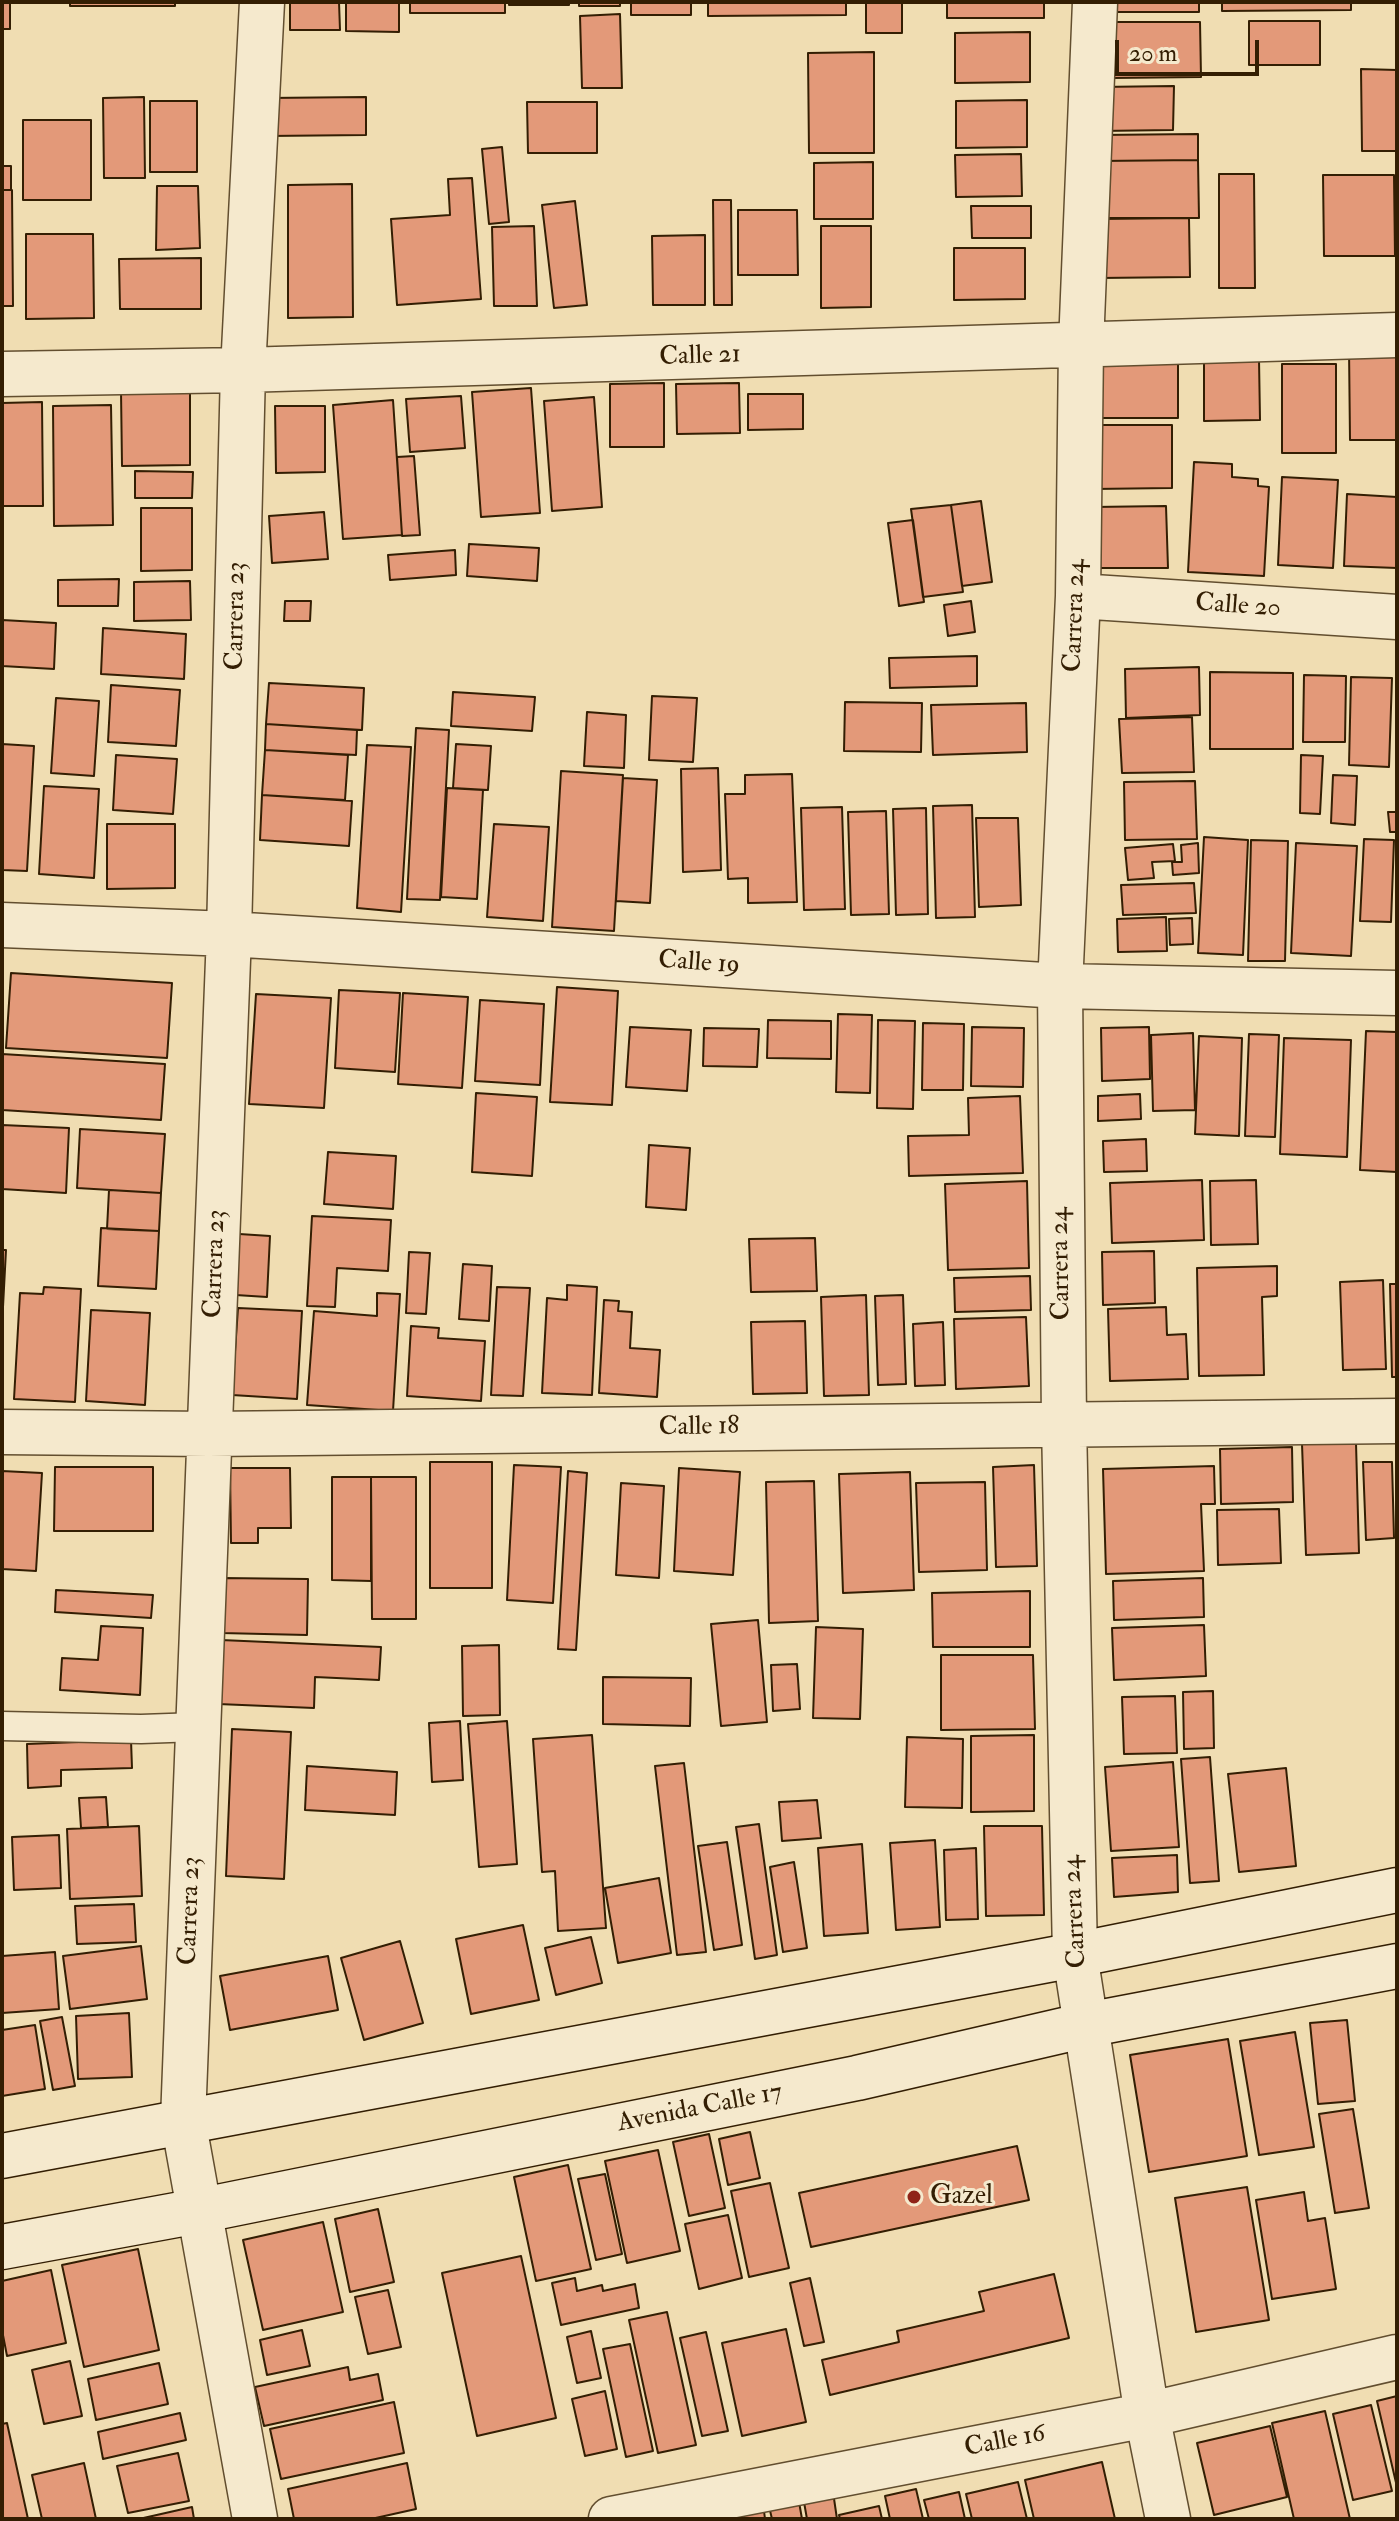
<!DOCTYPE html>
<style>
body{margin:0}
#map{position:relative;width:1399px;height:2521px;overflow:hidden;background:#f0ddb2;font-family:"IM FELL Double Pica",serif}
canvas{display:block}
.frame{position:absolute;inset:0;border:4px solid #331e03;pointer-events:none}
.scale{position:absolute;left:1115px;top:40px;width:144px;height:36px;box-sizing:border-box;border:4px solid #331e03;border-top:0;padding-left:10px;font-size:24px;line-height:28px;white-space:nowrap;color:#331e03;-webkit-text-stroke:6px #f5e9cd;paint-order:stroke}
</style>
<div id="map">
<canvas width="1399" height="2521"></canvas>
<div class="frame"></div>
<div class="scale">20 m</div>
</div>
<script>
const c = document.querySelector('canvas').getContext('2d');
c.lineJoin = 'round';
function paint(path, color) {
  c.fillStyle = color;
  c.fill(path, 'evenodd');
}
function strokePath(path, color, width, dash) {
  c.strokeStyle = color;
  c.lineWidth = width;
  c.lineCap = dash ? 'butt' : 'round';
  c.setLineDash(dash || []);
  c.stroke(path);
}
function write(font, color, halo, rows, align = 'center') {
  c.font = font + ' "IM FELL Double Pica",serif';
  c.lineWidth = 6;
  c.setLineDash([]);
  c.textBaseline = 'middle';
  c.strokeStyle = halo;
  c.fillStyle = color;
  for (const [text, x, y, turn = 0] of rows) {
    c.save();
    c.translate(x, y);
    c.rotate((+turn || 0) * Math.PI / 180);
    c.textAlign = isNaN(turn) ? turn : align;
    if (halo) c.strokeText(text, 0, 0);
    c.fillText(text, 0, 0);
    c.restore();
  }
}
const building = new Path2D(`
 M2 2H10V29H2Z
 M70 2H175V6H70Z
 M290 2H339L340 30H290Z
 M346 2H399V32L346 31Z
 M410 2H505V13H410Z
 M509 2H569V5H509Z
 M579 2H620V6H579Z
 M631 2H691V15H631Z
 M708 2H846V15L708 16Z
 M866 2H902V33H866Z
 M947 2H1044V18H947Z
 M1099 2H1199V12H1099Z
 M1222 2H1351V10L1222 11Z
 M620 14 622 88H582L580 16Z
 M1249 21H1320V65H1249Z
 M1110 22H1200L1201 77 1111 78Z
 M1030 32V82L955 83V33Z
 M874 52V153H809L808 53Z
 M1361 69 1397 70V151H1362Z
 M1174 86 1173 130 1099 131 1098 87Z
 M144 97 145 178H104L103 98Z
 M366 97V135L267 136V98Z
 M1027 100V147L956 148V101Z
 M150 101H197V172H150Z
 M527 102H597V153H528Z
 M23 120H91V200H23Z
 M1198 134V160L1098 161V135Z
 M502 147 509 222 489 224 482 149Z
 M1021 154 1022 196 956 197 955 155Z
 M1198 160 1199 218H1099V161Z
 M873 162V219H814V163Z
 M2 166H11V190H2Z
 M1219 174H1254L1255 288H1219Z
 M1323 175H1394L1395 256H1324Z
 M472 178 481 299 397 305 391 219 450 215 448 179Z
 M352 184 353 317 288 318V185Z
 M157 186H198L200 248 156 250Z
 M2 190H12L13 306H2Z
 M713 200H731L732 305H714Z
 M575 201 587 305 554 308 542 205Z
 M971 206H1031V238H972Z
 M738 210H797L798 275H738Z
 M1189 218 1190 277 1099 278V219Z
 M534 226 537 306H494L492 227Z
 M821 226H871V307L821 308Z
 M26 234H93L94 318 26 319Z
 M705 235V305H653L652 236Z
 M954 248H1025V299L954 300Z
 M201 258V309H120L119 259Z
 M1349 348H1397V440H1350Z
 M1091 359H1178V418H1092Z
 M1204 359H1259L1260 420 1204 421Z
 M1282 364H1336V453H1282Z
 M664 383V447H610V384Z
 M739 383 740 433 677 434 676 384Z
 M531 388 540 513 481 517 472 392Z
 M190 390V465L122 466 121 391Z
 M748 394H803V429L748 430Z
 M461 396 465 448 410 452 406 399Z
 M594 397 602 507 552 511 544 401Z
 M393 400 402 535 343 539 333 405Z
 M42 402 43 506H2V403Z
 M111 405 113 525 54 526 53 406Z
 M275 406H325V472L276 473Z
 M1092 425H1172V488L1093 489Z
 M414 456 420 535 402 536 397 457Z
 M1194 462 1232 464V477L1258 479V486L1269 487 1264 576 1188 572Z
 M135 471 193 472 192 498H135Z
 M1282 477 1338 480 1333 568 1278 565Z
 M1347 494 1397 497V568L1344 566Z
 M981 501 992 582 962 586 951 505Z
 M951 505 963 592 923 597 911 509Z
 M1166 506 1168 568H1095L1093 507Z
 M141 508H192V570L141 571Z
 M324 512 328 559 272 563 269 516Z
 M913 520 924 602 899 606 888 523Z
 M469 544 539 548 537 581 467 576Z
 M455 550 456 575 390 580 388 555Z
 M119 579 118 606H58V580Z
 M190 581 191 620 134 621V582Z
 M285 601H311L310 621H284Z
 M971 601 975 632 948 636 944 605Z
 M2 620 56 623 54 669 2 666Z
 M103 628 186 634 184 679 101 674Z
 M977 656V686L890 688 889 658Z
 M1199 667 1200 715 1126 718 1125 669Z
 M1210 672 1293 673V749H1210Z
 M1304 675 1346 676 1345 742H1303Z
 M1351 677 1392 678 1389 767 1349 765Z
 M269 683 364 688 362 730 266 724Z
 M111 685 180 690 176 746 108 742Z
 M453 692 535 697 532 731 451 726Z
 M652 696 697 698 693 762 649 760Z
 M56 698 99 701 94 776 51 773Z
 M845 702 922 703 921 752 844 751Z
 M1026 703 1027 752 933 755 931 705Z
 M587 712 626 715 624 768 584 766Z
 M1192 717 1194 772 1122 773 1119 719Z
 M266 724 357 730 356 755 265 750Z
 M416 728 449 730 440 900 407 899Z
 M2 744 34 746 27 871 2 870Z
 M456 744 491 746 488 790 453 788Z
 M367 745 411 747 401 912 357 908Z
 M265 750 348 755 345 800 262 795Z
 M116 755 177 759 173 814 113 810Z
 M1301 755 1323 756 1320 814 1300 813Z
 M718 768 721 870 683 872 681 769Z
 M561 771 623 775 614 931 552 927Z
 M792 774 797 902 748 903V878L728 879 725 794H745V775Z
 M1333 775 1357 776 1355 825 1331 823Z
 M623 778 657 780 650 903 616 901Z
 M1195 781 1197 839 1125 840 1124 782Z
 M44 786 99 789 94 878 39 874Z
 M447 788 483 790 477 899 441 897Z
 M262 795 352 801 349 846 260 840Z
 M972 805 975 917 936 918 933 806Z
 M842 807 845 909 804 910 801 808Z
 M926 808 928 914 896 915 893 809Z
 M886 811 889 914 851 915 848 812Z
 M1388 812H1397V832H1390Z
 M976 818H1018L1021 905 979 907Z
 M107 824H175V888L107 889Z
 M494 824 549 827 543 921 487 917Z
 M1204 837 1248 840 1243 955 1198 953Z
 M1364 839 1394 840 1391 922 1360 921Z
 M1251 840 1288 841 1285 961H1248Z
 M1198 843 1199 873 1173 875 1172 862H1182L1181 845Z
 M1296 843 1357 846 1351 956 1291 953Z
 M1173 844 1175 861 1152 862 1154 878 1128 880 1125 848Z
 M1194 883 1196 913 1123 915 1121 885Z
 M1166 917 1167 951 1118 952 1117 919Z
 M1192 918 1193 944 1170 945 1169 919Z
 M11 973 172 983 167 1058 6 1048Z
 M557 987 618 991 612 1105 550 1102Z
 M339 990 400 993 395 1072 335 1068Z
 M403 993 468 997 462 1088 398 1084Z
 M256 994 331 998 324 1108 249 1104Z
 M480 1000 544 1004 540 1085 475 1081Z
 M838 1014 872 1015 870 1093 836 1092Z
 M768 1020 831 1021V1059L767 1058Z
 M878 1020 915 1021 913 1109 877 1108Z
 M923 1023 964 1024 963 1090H922Z
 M630 1027 691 1030 687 1091 626 1087Z
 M972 1027 1024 1028 1023 1087 971 1086Z
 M1149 1027 1150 1079 1102 1081 1101 1028Z
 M704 1028 759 1029 757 1067 703 1066Z
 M1366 1031 1397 1032V1172L1360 1170Z
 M1193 1033 1195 1110 1153 1111 1151 1035Z
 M1249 1034 1279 1035 1275 1137 1245 1136Z
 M1199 1036 1242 1038 1239 1136 1195 1134Z
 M1284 1038 1351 1040 1347 1157 1280 1154Z
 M2 1054 165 1064 161 1120 2 1110Z
 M476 1093 537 1097 532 1176 472 1172Z
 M1140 1094 1141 1119 1098 1121V1096Z
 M1020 1096 1023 1173 909 1176 908 1136 969 1135 968 1098Z
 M2 1125 69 1128 66 1193 2 1189Z
 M80 1129 165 1134 161 1193 77 1188Z
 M1146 1139 1147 1171 1104 1172 1103 1141Z
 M649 1145 690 1148 686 1210 646 1207Z
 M328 1152 396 1156 393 1209 324 1204Z
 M1202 1180 1204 1240 1112 1243 1110 1183Z
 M1256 1180 1258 1244 1211 1245 1210 1181Z
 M1027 1181 1029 1268 948 1270 945 1184Z
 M109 1190 161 1193 159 1231 107 1229Z
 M312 1216 391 1220 388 1271 337 1268 335 1307 307 1306Z
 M101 1228 159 1231 156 1289 98 1286Z
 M224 1233 270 1236 267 1297 220 1294Z
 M815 1238 817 1291 751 1292 749 1239Z
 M2 1250H6L2 1326Z
 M1154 1251 1155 1303 1103 1305 1102 1252Z
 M409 1252 430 1253 426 1314 406 1313Z
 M463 1264 492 1266 489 1321 459 1319Z
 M1277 1266V1296L1262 1297 1264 1375 1199 1376 1197 1268Z
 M1030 1276 1031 1310 955 1312 954 1278Z
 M1383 1280 1386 1369 1343 1370 1340 1282Z
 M1390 1284H1397V1377H1392Z
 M567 1285 597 1287 592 1395 542 1393 547 1298 567 1300Z
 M44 1287 81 1289 75 1402 14 1399 20 1293 43 1294Z
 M497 1287 530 1288 523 1396 491 1395Z
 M377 1293 400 1294 393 1411 307 1405 314 1311 377 1316Z
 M866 1295 869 1395 824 1396 821 1297Z
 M903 1295 906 1384 878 1385 875 1296Z
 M604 1300 619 1301 618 1311 632 1312 630 1348 660 1350 657 1397 599 1393Z
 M1166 1307 1167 1335 1186 1334 1188 1379 1110 1381 1108 1309Z
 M238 1308 302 1311 297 1399 232 1395Z
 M91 1310 150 1313 145 1405 86 1401Z
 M1026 1317 1029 1386 956 1389 954 1319Z
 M805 1321 807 1393 753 1394 751 1322Z
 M943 1322 945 1385 915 1386 913 1324Z
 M411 1326 439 1328 438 1338 485 1341 481 1401 407 1396Z
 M1356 1443 1359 1553 1306 1555 1302 1444Z
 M1292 1447 1293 1502 1221 1504 1220 1449Z
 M430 1462H492V1588H430Z
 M1363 1462H1392L1394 1538 1366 1540Z
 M514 1465 561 1467 553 1603 507 1600Z
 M1034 1465 1037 1566 996 1567 993 1467Z
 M1214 1466 1215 1504H1201L1204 1571 1106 1574 1103 1469Z
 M55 1467H153V1531H54Z
 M230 1468H290L291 1528H258V1543H231Z
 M679 1468 740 1472 733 1575 674 1571Z
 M2 1471 42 1473 36 1571 2 1569Z
 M568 1471 587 1473 576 1650 558 1649Z
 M910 1472 914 1590 843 1593 839 1474Z
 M332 1477H371V1581L332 1580Z
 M371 1477H416V1619H372Z
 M814 1481 818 1621 769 1623 766 1482Z
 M985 1482 987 1570 919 1572 916 1483Z
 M621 1483 664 1486 659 1578 616 1575Z
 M1279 1509 1281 1563 1218 1565 1217 1510Z
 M222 1578 308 1579 307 1635 221 1633Z
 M1203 1578 1204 1617 1114 1620 1113 1581Z
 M56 1590 153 1595 151 1618 55 1612Z
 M1030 1591V1647H933L932 1593Z
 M758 1620 767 1722 721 1726 711 1624Z
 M1204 1625 1206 1676 1114 1680 1112 1628Z
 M101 1626 143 1628 140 1695 60 1690 62 1658 98 1660Z
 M816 1627 863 1629 860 1719 813 1718Z
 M221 1640 381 1647 379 1680 315 1677 314 1708 218 1704Z
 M499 1645 500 1715 463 1716 462 1646Z
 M941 1655H1033L1035 1729 941 1730Z
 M797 1664 800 1709 773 1711 771 1665Z
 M603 1677 691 1678 690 1726 603 1724Z
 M1213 1691 1214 1748 1184 1749 1183 1692Z
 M1175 1696 1177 1753 1124 1754 1122 1697Z
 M460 1721 463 1780 432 1782 429 1723Z
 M507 1721 517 1864 479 1867 468 1724Z
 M232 1729 291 1732 284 1879 226 1876Z
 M592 1735 606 1928 558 1931 555 1871 542 1872 533 1739Z
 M1034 1735V1811L971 1812V1736Z
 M907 1737 963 1739 962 1808 905 1807Z
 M131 1740 132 1768 61 1770V1786L28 1788 27 1744Z
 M1210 1757 1219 1881 1190 1883 1181 1759Z
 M1173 1762 1179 1847 1111 1851 1105 1767Z
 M684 1763 706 1952 677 1955 655 1766Z
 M307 1766 397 1772 395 1815 305 1810Z
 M1286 1768 1296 1866 1239 1872 1228 1774Z
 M106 1797 108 1827 81 1828 79 1798Z
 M817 1800 821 1838 782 1841 779 1802Z
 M759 1824 777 1955 755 1959 736 1827Z
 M139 1826 142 1896 70 1899 67 1829Z
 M984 1826H1042L1044 1915 986 1916Z
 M59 1835 61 1888 14 1890 12 1837Z
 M935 1840 940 1927 896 1930 890 1843Z
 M727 1842 742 1945 714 1950 698 1846Z
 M862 1844 868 1933 824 1936 818 1848Z
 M976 1848 978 1919 946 1920 944 1850Z
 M1177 1855 1178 1892 1114 1897 1112 1858Z
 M794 1862 807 1948 783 1952 770 1867Z
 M659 1878 671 1953 618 1963 605 1888Z
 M134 1904 136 1942 77 1944 75 1906Z
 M523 1925 539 2000 471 2014 456 1939Z
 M591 1937 602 1983 556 1995 545 1948Z
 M400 1941 423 2023 364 2040 341 1958Z
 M141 1946 147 1999 70 2009 63 1956Z
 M55 1952 59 2009 2 2013V1956Z
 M328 1956 338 2010 230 2030 220 1976Z
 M129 2013 132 2077 78 2079 76 2016Z
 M62 2017 75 2086 53 2090 40 2021Z
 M1347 2020 1355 2101 1318 2104 1310 2023Z
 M35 2025 45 2089 2 2096V2030Z
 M1295 2032 1314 2147 1259 2155 1240 2041Z
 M1228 2039 1247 2156 1149 2172 1130 2055Z
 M1353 2109 1369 2208 1335 2213 1319 2114Z
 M750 2132 760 2178 728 2185 719 2139Z
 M709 2134 725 2208 689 2216 673 2142Z
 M1017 2146 1029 2200 811 2247 799 2193Z
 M658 2150 680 2251 627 2263 605 2161Z
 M568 2165 591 2269 536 2281 514 2177Z
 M605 2174 622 2254 596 2260 578 2179Z
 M770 2183 789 2268 749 2277 731 2191Z
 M1247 2187 1269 2320 1196 2332 1175 2198Z
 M1304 2192 1308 2221 1325 2218 1336 2289 1272 2299 1256 2200Z
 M378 2209 394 2282 350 2292 335 2219Z
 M728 2215 742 2278 699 2289 685 2224Z
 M323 2222 343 2312 263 2330 243 2240Z
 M138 2249 159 2350 84 2367 62 2265Z
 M521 2256 556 2418 477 2436 442 2273Z
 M51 2270 66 2343 7 2356 2 2330V2281Z
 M1054 2274 1069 2338 830 2395 822 2360 899 2342 897 2331 984 2311 979 2292Z
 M575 2278 577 2291 602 2285 603 2291 635 2284 639 2308 561 2325 552 2283Z
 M810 2278 824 2342 804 2346 790 2283Z
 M388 2290 401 2347 368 2354 355 2297Z
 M667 2312 696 2445 658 2453 629 2320Z
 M786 2329 806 2422 742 2436 722 2343Z
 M302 2330 310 2366 267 2375 260 2340Z
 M591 2331 601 2378 577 2383 567 2337Z
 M706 2332 728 2431 702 2436 680 2338Z
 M630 2344 653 2451 626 2457 603 2349Z
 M70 2361 82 2416 44 2424 32 2370Z
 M159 2363 168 2404 96 2420 88 2379Z
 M348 2367 350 2380 378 2374 383 2400 264 2426 255 2387Z
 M605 2391 617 2449 585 2456 572 2399Z
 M1397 2396V2487L1377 2401Z
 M394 2402 404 2453 281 2479 270 2429Z
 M1371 2405 1392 2491 1353 2500 1333 2414Z
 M1325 2411 1350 2519H1294L1272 2423Z
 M180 2413 186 2440 103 2459 98 2432Z
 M7 2423 28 2519H2V2424Z
 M1270 2426 1287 2497 1214 2515 1197 2443Z
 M178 2453 189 2501 128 2513 117 2466Z
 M1102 2462 1115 2519H1034L1025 2480Z
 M84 2463 96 2519H42L32 2475Z
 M407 2463 416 2509 371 2519H294L288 2489Z
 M1018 2482 1027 2519H972L966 2494Z
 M832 2485 837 2519H807L802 2491Z
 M916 2489 923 2519H890L885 2496Z
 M959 2492 965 2519H929L924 2500Z
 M798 2496 802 2519H772L768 2502Z
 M879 2506 882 2519H840L839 2515Z
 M192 2507 194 2519H139Z
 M764 2511 765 2519H736L735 2516Z`);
const service = new Path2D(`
 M2 1726 141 1729 198 1727`);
const minor = new Path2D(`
 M1095 2 1081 345 1078 596 1060 986 1064 1423 1075 1955 1147 2415 1168 2519
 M2 374 243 370 1397 335
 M1078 596 1397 617
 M2 925 229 934 1060 986 1397 993
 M2 1432 209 1434 1397 1421
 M255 2519 183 2120 229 934 243 370 262 2
 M611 2519 1147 2415 1397 2357`);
const secondary = new Path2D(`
 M2 2156 1075 1955 1397 1890
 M2 2247 198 2211 857 2078 1086 2025 1397 1966`);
const markers = [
 [914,2197,8,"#8f2418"]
];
const streetNames = [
 ["Calle 21",700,357,-2],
 ["Calle 20",1238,607,4],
 ["Carrera 23",237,616,-89],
 ["Carrera 24",1076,616,-88],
 ["Calle 19",699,964,4],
 ["Carrera 23",216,1264,-88],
 ["Carrera 24",1062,1264,-91],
 ["Calle 18",699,1428,-1],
 ["Carrera 23",191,1911,-88],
 ["Carrera 24",1076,1912,-93],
 ["Avenida Calle 17",700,2109,-11],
 ["Calle 16",1005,2442,-11]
];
const poiNames = [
 ["Gazel",930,2197]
];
paint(building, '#e39979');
strokePath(building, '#331e03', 2);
strokePath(service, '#624e2f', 31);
strokePath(minor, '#624e2f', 47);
strokePath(secondary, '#331e03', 47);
strokePath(service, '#f5e9cd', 28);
strokePath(minor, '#f5e9cd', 44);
strokePath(secondary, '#f5e9cd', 44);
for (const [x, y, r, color] of markers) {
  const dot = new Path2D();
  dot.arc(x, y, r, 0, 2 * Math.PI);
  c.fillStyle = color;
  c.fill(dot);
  strokePath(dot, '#f5e9cd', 3);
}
write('26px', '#331e03', '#f5e9cd', streetNames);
write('26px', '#331e03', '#f5e9cd', poiNames, 'left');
</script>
